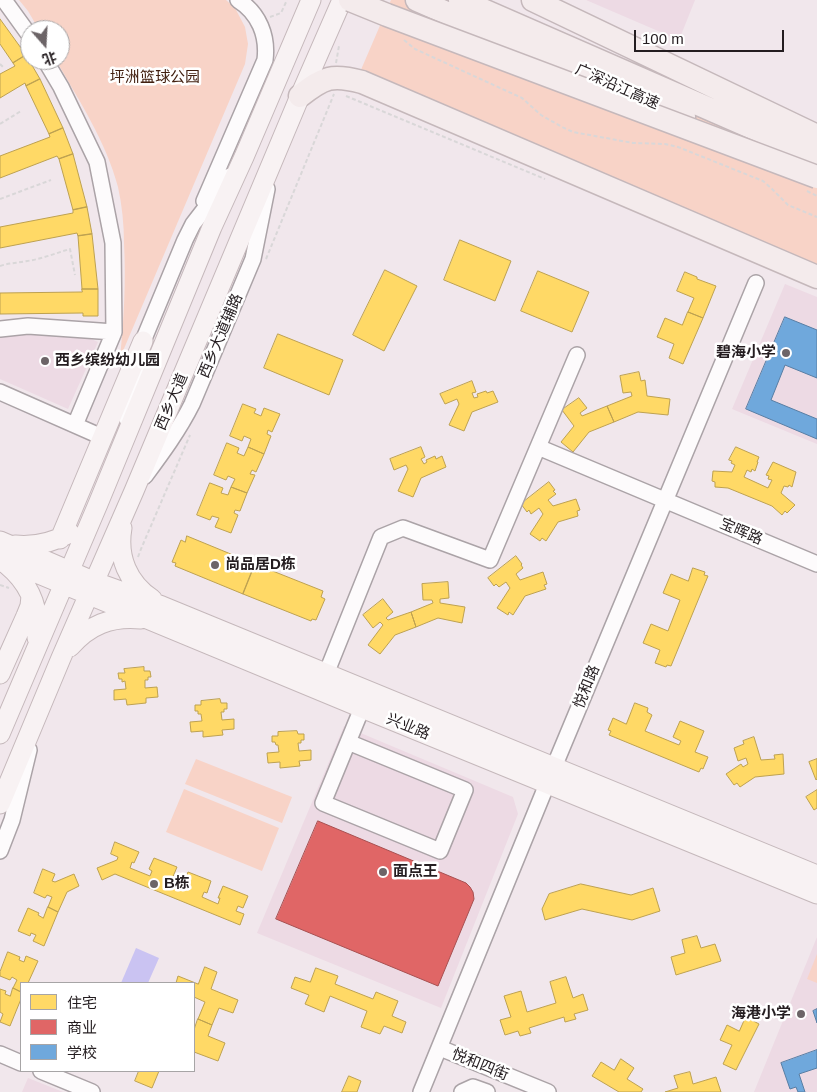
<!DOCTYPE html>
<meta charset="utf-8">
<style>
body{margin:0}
#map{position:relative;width:817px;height:1092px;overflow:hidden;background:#f1e7ec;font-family:Arial,"Noto Sans SC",sans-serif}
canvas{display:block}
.legend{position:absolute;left:20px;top:982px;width:175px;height:90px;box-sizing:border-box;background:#fff;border:1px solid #a7a5a6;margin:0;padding:6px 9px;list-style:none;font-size:15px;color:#241d20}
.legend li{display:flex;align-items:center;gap:10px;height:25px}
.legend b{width:25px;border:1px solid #a7a5a6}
.north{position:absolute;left:20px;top:20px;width:50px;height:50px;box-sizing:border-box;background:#fff;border:1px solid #a7a5a6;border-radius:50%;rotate:161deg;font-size:14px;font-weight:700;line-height:20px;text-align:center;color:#241d20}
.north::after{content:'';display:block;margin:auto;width:18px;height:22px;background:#6c6467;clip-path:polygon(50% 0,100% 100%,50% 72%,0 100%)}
.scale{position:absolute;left:634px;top:30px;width:150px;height:22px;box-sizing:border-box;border:2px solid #241d20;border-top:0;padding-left:6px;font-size:15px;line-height:18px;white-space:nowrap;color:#241d20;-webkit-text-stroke:4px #fff;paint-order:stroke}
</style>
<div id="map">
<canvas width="817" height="1092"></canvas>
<ul class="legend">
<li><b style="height:14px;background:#ffd966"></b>住宅</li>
<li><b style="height:14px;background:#e06666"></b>商业</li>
<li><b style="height:14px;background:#6fa8dc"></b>学校</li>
</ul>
<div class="north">北</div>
<div class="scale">100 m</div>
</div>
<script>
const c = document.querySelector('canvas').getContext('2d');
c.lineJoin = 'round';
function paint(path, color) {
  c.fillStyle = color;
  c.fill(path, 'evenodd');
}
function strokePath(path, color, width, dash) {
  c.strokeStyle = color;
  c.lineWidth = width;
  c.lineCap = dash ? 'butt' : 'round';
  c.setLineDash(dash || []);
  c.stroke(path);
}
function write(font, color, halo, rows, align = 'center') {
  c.font = font + ' Arial,"Noto Sans SC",sans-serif';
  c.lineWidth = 5;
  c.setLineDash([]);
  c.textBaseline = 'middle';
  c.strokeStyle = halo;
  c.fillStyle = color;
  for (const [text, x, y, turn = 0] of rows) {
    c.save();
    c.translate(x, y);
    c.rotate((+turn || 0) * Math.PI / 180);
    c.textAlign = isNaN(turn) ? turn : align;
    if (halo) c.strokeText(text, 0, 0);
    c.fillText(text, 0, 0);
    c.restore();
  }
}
const built = new Path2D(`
 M586 0H695L679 40Z
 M785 284 817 297V444L732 409Z
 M75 332 98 342 68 409 0 379V335Z
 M344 726 513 797 518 814 441 1008 257 933Z
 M817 937V1092H754Z
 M28 1078 63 1092H22Z`);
const green = new Path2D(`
 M19 0H226L235 8 245 27 248 44 245 64 120 358C124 319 126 282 124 243 124 225 122 205 118 187 106 141 79 101 56 60H60V30H39L28 11Z
 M391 0H430L817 168V265L360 72Z
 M196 759 292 797 282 823 185 784Z
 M184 789 279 828 262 871 166 832Z
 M817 954V983L807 979Z`);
const water = new Path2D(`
 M136 948 159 958 148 983H121Z`);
const homes = new Path2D(`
 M0 19 26 55 13 63 0 44Z
 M26 55 40 79 26 86 25 83 0 98V74L15 66 13 63Z
 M40 79 63 128 49 134 26 86Z
 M63 128 73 154 59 159 57 156 0 178V156L50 137 49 134Z
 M73 154 87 207 73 210 59 159Z
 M87 207 92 234 78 236 77 233 0 248V227L73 213V210Z
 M92 234 98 289H82L78 236Z
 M460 240 511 261 495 301 444 280Z
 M385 270 417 286 384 351 353 335Z
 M538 271 589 292 572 332 521 311Z
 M685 272 697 277V279L716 286 703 318 688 312 694 298 677 291Z
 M82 289H98V316H83V313L0 314V293L82 292Z
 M688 312 703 318 683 364 669 358 674 344 657 337 665 318 682 325Z
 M278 334 343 360 329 395 264 368Z
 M639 372 641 381 645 380 647 396 670 399 668 415 638 412 614 422 607 406 632 396 631 392 623 393 620 376Z
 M472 381 476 392 472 393 474 398 478 397 477 394 486 391 487 393 493 391 498 402 472 412 464 431 449 425 459 404 457 399 445 404 440 394Z
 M579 398 587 408 580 413 582 416 607 406 614 422 589 432 573 452 561 442 574 426 562 410Z
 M243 404 256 409 254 413 261 416 264 408 280 414 272 432 268 430 267 434 271 436 264 454 248 447 251 439 244 436 242 441 230 436Z
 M227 443 239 448 237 453 244 456 248 447 264 454 256 472 252 470 250 474 255 475 247 493 231 487 235 479 228 476 226 480 214 475Z
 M421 447 425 457 421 459 424 464 427 462 426 460 435 456 436 459 442 456 446 467 421 478 413 497 398 491 408 469 406 465 394 470 390 459Z
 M736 447 759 457 757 462H758L755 471 752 469 751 472 747 470 744 477 768 488 772 480 768 479 769 476 766 475 773 462 796 472 792 487 789 485 788 487 784 486 781 493 795 505 787 513 785 511 782 515 772 506 728 488 715 487V482L712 481 713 471 732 472 735 465 731 463 732 461 729 460Z
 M549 482 555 490 553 491 556 494 548 500 553 506 576 499 580 510 577 511 578 516 558 522 546 541 542 538 540 541 530 534 543 514 539 508 531 514 529 510 527 512 521 504Z
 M210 483 223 488 221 493 228 495 231 487 247 493 240 511 235 510 234 513 238 515 231 533 215 527 219 518 212 516 210 520 197 515Z
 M187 536 255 564 243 594 175 566 176 563 172 562 181 540 185 542Z
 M516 556 522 564 521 565 523 568 516 574 520 580 543 572 547 584 544 585 546 589 525 596 513 615 509 612 508 615 497 608 510 588 506 582 499 587 496 584 494 586 488 578Z
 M255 564 323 591 321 597 325 599 316 620 312 619 311 621 243 594Z
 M693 568 705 572 704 575 708 576 671 666 667 665 666 667 655 663 660 650 643 643 651 624 668 631 680 600 663 593 671 574 688 581Z
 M448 582 449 598 440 599V603L465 607 462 623 438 618 416 627 411 612 433 603 432 600H423L422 584Z
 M383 599 393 612 386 618 388 620 411 612 416 627 395 635 380 654 368 645 383 625 380 622 373 628 363 615Z
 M144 667V671H150L151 677H148V680H145V688L157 687 158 697 146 698V703L127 705 126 699 114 700V690L126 689 125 681 122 682V679H119L118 673H125L124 669Z
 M220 699 221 703H227V709H224V712H221L222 720 234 719V729L222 730 223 735 203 737V731L191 732 190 722 202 721 201 714H198V711H195V705H201V701Z
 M635 703 648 708 647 712 652 715 645 731 679 745 681 741 673 737 680 721 704 731 695 752 708 757 703 769 701 768 699 772 609 735 611 731 608 730 613 718 626 724Z
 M297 731 298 734H304V740H301V743H298L299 751 311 750V760L299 761 300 766 280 768V762L268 763 267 753 279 752 278 745H276L275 742H272V736H278V732Z
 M754 737 761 760 775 759 774 755 783 754 784 774 755 777 740 787 737 783 734 785 726 774 741 764 743 767 748 764 746 758 738 761 734 748 744 744 743 741Z
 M817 759V779L816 780 809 762Z
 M817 790V808L814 810 806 797Z
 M115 842 139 852 134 863 132 862 130 868 150 876 152 871 149 869 154 858 177 867 172 879 170 878 167 883 184 890 186 885 183 884 188 872 211 881 207 893 204 892 202 897 218 904 220 898H218L223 886 248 896 243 908 238 906 236 911 244 914 240 925 115 874 102 880 97 868 117 860 118 857 111 854Z
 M43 869 55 874 52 881 55 882 74 874 79 886 67 892 58 912 48 907 52 897 47 895 45 898 34 893Z
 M581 884 631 895 653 888 660 911 632 920 582 909 545 920 542 909 549 894Z
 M48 907 58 912 44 946 33 941 36 935 31 933 30 936 18 931 28 908 39 913 38 915 43 918Z
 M697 936 701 948 715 944 721 961 676 975 671 957 685 953 682 940Z
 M8 952 20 957 19 960 24 962 26 956 38 961 28 983H21V992L13 988 17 980 12 977 10 980 0 976V972Z
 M205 967 217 972 211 989 238 1000 233 1013 219 1008 212 1025 198 1019 205 1002 194 997V983H176L178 976 198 984Z
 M316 968 338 976 335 984 373 999 376 992 398 1001 392 1016 406 1022 402 1033 384 1026 380 1034 361 1027 367 1011 330 996 324 1012 305 1004 309 995 291 988 295 977 310 982Z
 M566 977 573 998 583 994 588 1010 574 1014 576 1019 565 1022 564 1017 529 1028 531 1033 520 1036 518 1031 505 1035 500 1020 511 1017 504 996 521 991 527 1012 556 1003 550 982Z
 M13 988 21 992V999L10 1026 0 1022 3 1014 0 1012V989L6 991 5 994 10 996Z
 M746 1017 759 1024 736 1070 723 1064 732 1045 720 1040 727 1025 739 1031Z
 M198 1019 212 1025 208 1036 225 1043 218 1061 194 1052V1030Z
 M621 1059 634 1068 627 1079 643 1089 641 1092H619L592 1076 601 1062 614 1070Z
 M139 1071H159L152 1088 135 1081Z
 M690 1072 693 1084 716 1077 721 1092H665L678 1088 674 1076Z
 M349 1076 361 1081 357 1092H342Z`);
const shops = new Path2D(`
 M318 821 466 883 470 887 473 892 474 899 438 986 276 919Z`);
const schools = new Path2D(`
 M785 317 817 330V378L785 365 771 400 817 419V439L746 409Z
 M817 1009V1023L813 1011Z
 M817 1050V1068L799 1074 805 1092H798L796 1087 790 1089 781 1063Z`);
const path = new Path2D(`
 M270 17 281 13 287 0
 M404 40 415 49 522 98 541 115 562 127 573 132 633 143 665 144 678 147 763 181 771 188 788 205 817 217
 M336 63 339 46
 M0 64 4 68
 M346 96 545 179
 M0 124 21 111
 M807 191 817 196
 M0 199 51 180
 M266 259 334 94
 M0 266C9 263 18 263 27 261 42 259 56 253 70 249L75 275
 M138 557 141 549 190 435
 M0 585 9 588`);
const minor = new Path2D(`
 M4 0 30 36
 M45 60 61 87 97 162 113 243 114 332 75 425
 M204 201 265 60C268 36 259 13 238 0
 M0 329 28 326 114 332
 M0 392 102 437
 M127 419 143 341 185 240 193 224 230 176
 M538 447 817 564
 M145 476C162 453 179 430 192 404L253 259 267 189
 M326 674 381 537 403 528 490 560 577 355
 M348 742 465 790 440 851 323 803 362 708
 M0 851 12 820 29 750
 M440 1048 548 1092
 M0 1054 21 1063
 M41 1071 92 1092
 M421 1092 554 767 756 283
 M462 1092 473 1087 487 1092`);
const major = new Path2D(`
 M122 528C117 557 128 583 152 599
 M60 539 143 341
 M0 541 95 582 162 606 817 875
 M15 545C35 547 52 543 70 533
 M0 558 362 708 817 894
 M7 565C30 584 40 608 37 638
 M70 647C89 625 111 616 141 619
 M0 674 26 616 30 606 31 596
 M0 734 98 504 212 227 244 157 311 0
 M0 804 61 658 134 491 300 96 342 0`);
const highway = new Path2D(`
 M417 0 684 117
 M460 0 817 156
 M533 0 817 136
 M300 96C324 77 332 74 362 82L817 277`);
const highwayBridge = new Path2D(`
 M350 0 387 15 817 177`);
const markers = [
 [786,353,5,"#6c6467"],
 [45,361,5,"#6c6467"],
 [215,565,5,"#6c6467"],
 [383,872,5,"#6c6467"],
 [154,884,5,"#6c6467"],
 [801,1014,5,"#6c6467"]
];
const parkNames = [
 ["坪洲篮球公园",155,78]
];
const streetNames = [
 ["广深沿江高速",617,87,24],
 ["西乡大道辅路",221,336,-67],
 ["西乡大道",172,402,-67],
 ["宝晖路",741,532,23],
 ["悦和路",587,687,-68],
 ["兴业路",408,727,22],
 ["悦和四街",480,1065,22]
];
const poiNames = [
 ["碧海小学",776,353,"right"],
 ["西乡缤纷幼儿园",55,361],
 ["尚品居D栋",225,565],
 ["面点王",393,872],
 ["B栋",164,884],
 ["海港小学",791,1014,"right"]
];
paint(built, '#eddae4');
paint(green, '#f8d3c7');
paint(water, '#cac3f2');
paint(homes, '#ffd966');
strokePath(homes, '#bda151', 1);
paint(shops, '#e06666');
strokePath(shops, '#a85051', 1);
paint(schools, '#6fa8dc');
strokePath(schools, '#587ea4', 1);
strokePath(minor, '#aba3a7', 18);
strokePath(major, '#c5b8bb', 21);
strokePath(highway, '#c5b8bb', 25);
strokePath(path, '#d9d7d8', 2, [4, 2.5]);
strokePath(minor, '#fdfbfc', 15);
strokePath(major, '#f8f2f3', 19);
strokePath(highway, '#f4ebec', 22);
strokePath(highwayBridge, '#c5b8bb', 25, []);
strokePath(highwayBridge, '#f4ebec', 22);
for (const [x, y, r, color] of markers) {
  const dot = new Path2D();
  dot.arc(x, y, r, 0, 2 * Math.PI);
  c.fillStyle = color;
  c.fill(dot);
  strokePath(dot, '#fff', 2);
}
write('15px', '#422010', '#fff', parkNames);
write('15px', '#241d20', '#fff', streetNames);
write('bold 15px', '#241d20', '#fff', poiNames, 'left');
</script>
